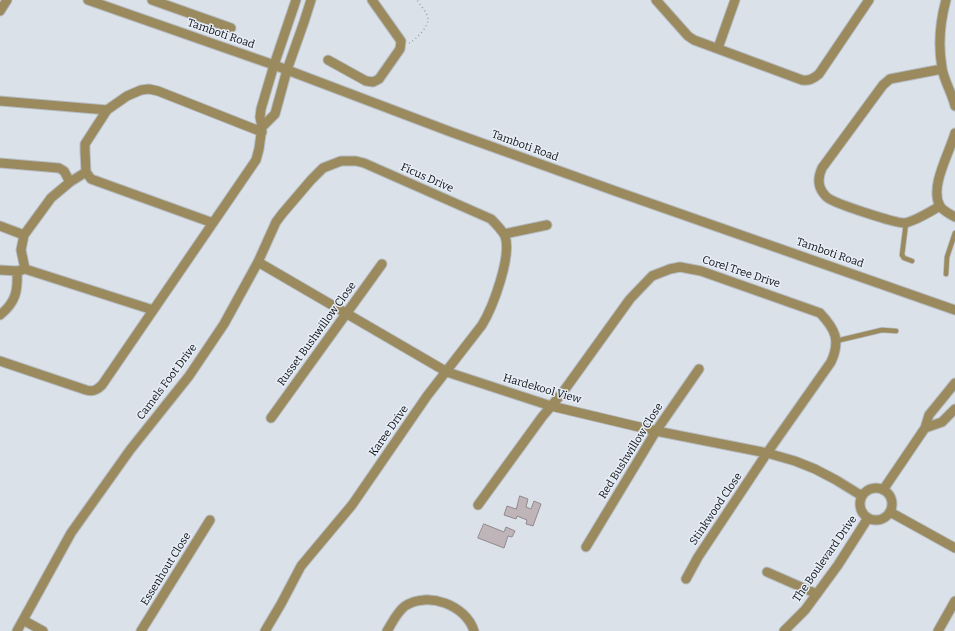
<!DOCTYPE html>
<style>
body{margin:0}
canvas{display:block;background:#dae1e9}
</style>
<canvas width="955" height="631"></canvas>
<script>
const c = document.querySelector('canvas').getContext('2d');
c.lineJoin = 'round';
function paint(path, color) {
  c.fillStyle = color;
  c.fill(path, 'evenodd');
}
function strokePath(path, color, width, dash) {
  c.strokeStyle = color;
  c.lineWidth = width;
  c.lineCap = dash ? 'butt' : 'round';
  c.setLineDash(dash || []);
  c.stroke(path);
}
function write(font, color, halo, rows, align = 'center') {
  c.font = font + ' Bitter,serif';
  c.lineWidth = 3;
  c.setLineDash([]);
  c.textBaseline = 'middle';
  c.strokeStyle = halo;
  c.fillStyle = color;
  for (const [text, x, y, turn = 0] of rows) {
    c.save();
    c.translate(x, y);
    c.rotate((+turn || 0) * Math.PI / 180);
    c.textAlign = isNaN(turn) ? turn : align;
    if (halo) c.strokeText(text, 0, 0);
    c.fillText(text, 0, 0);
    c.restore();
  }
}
const building = new Path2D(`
 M520 496 528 499 526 507 531 509 534 501 541 504 533 526 526 524 527 520 517 516 516 519 504 515 507 506 516 509Z
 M484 524 504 532 506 527 515 531 512 537 508 536 504 548 478 538Z`);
const path = new Path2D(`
 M409 43C415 41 429 26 428 19 428 13 420 5 417 0`);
const service = new Path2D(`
 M906 223 902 255 904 258 912 261
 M946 274 947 257 955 233
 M836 341 882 330 896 331`);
const minor = new Path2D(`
 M88 0 274 65 451 132 618 192 955 310
 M152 0 231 28
 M656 0 688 36 694 40 802 80C809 81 813 79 819 74L869 0
 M946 0C940 22 938 45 942 68 944 81 952 93 955 106
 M0 11 7 0
 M718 48 735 0
 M328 60 366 81 373 82 379 79 400 49 401 41 372 0
 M0 101 107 110
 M262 127 275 114 287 70 304 22 311 0
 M955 133C950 152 929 187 940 206 943 211 950 214 955 217
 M0 163 59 168 64 171 70 182
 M86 172 70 182 51 198 24 235 21 250 25 269 153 310
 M940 206C931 211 914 222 904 223 895 223 836 204 828 198 826 197 825 195 824 194 817 186 818 177 822 168L883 85 890 79 942 69
 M213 223 91 179 86 172 85 151V144L107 110 127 96 141 90 149 89 158 91 262 132
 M0 226 24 235
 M504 234 547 225
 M258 262 447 372 551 406 656 431 767 453 795 461 815 469 836 480 862 496
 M0 270 17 271 22 270
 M0 315C16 302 18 291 17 271
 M0 361 86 390C93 392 97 390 102 385L256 160 259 149 262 127 260 117 261 109 274 65 296 0
 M271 418 382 264
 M925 428 942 422 955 409
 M860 504a16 16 0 1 1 32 0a16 16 0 1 1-32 0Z
 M883 490 925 428 929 415 955 383
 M478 505 542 417 563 392 630 299 652 276 670 269 680 267 701 271 820 313C835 329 841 340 831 362L767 453 698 557 686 579
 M890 512 955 548
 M586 547 656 431 699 369
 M767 572 817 594
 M23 620 43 631
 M17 631 71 533 130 450 189 376 224 324 258 262 276 222 282 214 311 180 323 168 341 161H356L364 163 491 219C496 224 502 230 505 236 512 256 493 307 482 325L427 396 352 505 301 566 281 604 265 631
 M141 631 210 520
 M387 631C392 623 397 612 405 606 428 591 466 605 474 631
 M784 631 805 610 838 565 868 518
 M938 631 955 601`);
const streetNames = [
 ["Tamboti Road",221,34,19],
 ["Tamboti Road",525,146,20],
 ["Ficus Drive",427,178,24],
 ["Tamboti Road",830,253,19],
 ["Corel Tree Drive",741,272,18],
 ["Russet Bushwillow Close",317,334,-54],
 ["Camels Foot Drive",167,382,-53],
 ["Hardekool View",542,389,16],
 ["Karee Drive",389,431,-55],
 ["Red Bushwillow Close",631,451,-58],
 ["Stinkwood Close",716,509,-56],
 ["The Boulevard Drive",825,559,-55],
 ["Essenhout Close",166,569,-58]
];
paint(building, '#bfb5b9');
strokePath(building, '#93888d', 1);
strokePath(service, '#b6bcc3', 6);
strokePath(minor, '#b6bcc3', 11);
strokePath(path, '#9aa0a6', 1.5, [1, 3]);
strokePath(service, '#9a8a5d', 4.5);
strokePath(minor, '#9a8a5d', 9);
write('11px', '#101215', '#e7eef7', streetNames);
</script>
